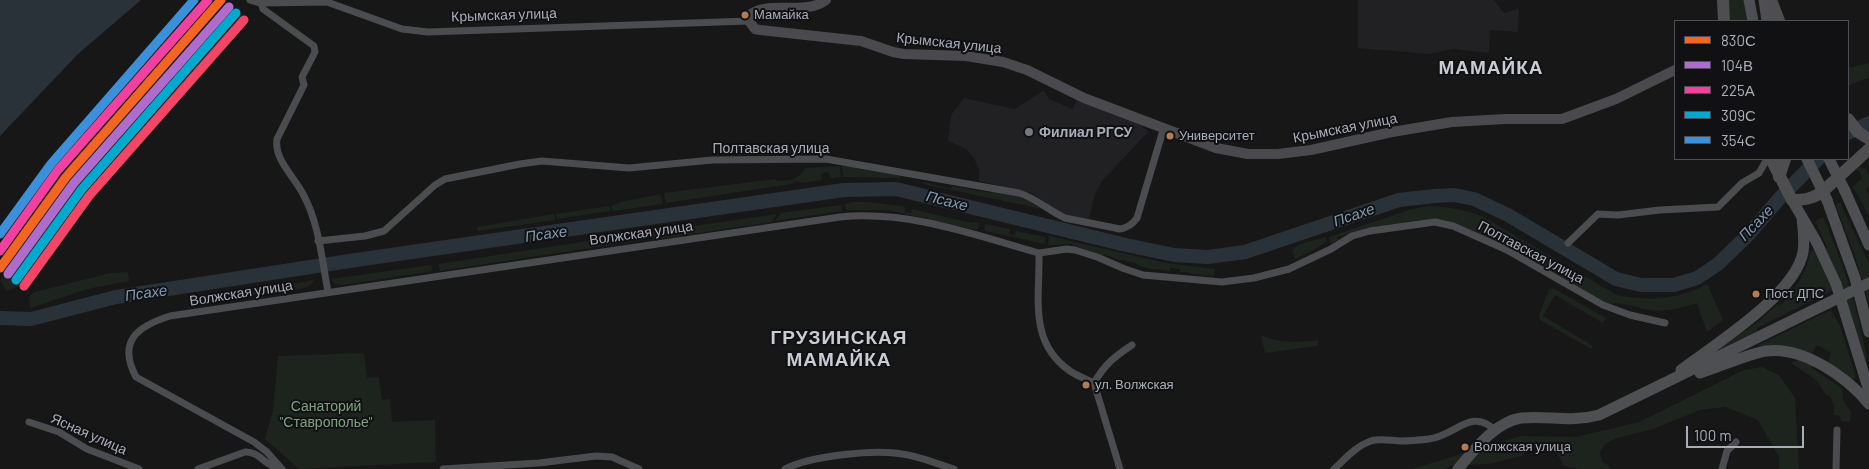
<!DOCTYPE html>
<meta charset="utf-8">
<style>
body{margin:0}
#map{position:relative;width:1869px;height:469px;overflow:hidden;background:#171717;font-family:Barlow,sans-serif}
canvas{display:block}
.legend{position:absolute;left:1674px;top:20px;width:175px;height:140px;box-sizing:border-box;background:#111113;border:1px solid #4d4f55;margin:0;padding:6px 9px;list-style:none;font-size:15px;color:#a8adb8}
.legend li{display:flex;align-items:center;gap:10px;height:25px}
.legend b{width:25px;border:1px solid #4d4f55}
.scale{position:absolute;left:1686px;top:426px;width:118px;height:22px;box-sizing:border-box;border:2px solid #a8adb8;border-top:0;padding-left:6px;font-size:15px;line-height:18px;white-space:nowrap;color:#a8adb8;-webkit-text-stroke:4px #111113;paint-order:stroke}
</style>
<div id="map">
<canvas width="1869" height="469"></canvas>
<ul class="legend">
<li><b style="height:6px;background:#f26522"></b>830С</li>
<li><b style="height:6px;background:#b06ccc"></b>104В</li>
<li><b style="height:6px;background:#f240a1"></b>225А</li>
<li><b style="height:6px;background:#00a9ce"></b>309С</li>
<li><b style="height:6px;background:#3a90db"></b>354С</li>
</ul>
<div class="scale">100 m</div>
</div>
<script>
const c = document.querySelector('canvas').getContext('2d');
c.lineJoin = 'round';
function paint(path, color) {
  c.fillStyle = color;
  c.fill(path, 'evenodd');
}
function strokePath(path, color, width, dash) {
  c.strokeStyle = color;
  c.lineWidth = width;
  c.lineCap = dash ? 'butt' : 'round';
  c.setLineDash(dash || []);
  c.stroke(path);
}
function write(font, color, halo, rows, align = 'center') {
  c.font = font + ' Barlow,sans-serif';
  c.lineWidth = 4;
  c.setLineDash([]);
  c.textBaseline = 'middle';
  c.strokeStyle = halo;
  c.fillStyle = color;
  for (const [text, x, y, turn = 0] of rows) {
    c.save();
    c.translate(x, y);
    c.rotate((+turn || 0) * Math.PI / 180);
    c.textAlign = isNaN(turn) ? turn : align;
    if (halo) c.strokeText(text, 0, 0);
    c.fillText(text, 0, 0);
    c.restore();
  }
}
const built = new Path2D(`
 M1358 0H1494L1504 13 1519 8 1518 32 1490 30 1489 53 1453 49 1429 54 1358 48Z
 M1044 90 1049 99 1073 109 1076 100 1135 119 1148 132 1102 181 1095 194 1089 219 1062 214 1031 193 979 181V170L974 158 966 149 948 141 951 115 964 98 1015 109Z`);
const green = new Path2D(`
 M204 0H213L135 81 88 135 83 130 138 66Z
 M1729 0H1744L1747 21H1731L1727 7Z
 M1869 63V77L1848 86V68Z
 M165 67 170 72 97 165 58 229 32 263 37 273 21 285 7 291 0 280 78 166Z
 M842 165 900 173V178L843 177Z
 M840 166 841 177 831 178 828 172 821 173 822 180 802 183 795 181 791 184 666 203 664 193 776 179 777 181C792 180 797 181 805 168Z
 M1859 167 1866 169 1869 175V187L1866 189 1869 195V216L1853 187 1862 178 1859 171 1855 170Z
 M924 182 951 189 952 186 991 193 992 190 1025 198 1047 210 923 184Z
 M661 194 663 204 612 211 611 206 621 202Z
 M853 202H869L901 206 905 207V212L911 213 912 209 972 223 974 222 979 223 978 229 976 230 887 210H846L845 204Z
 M1837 203H1840L1869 263V304L1855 256 1836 206Z
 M841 205 842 211 775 221 781 213Z
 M609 206 610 211 557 219 556 214Z
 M1428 206C1447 207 1463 209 1482 216L1617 295C1647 301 1680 300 1707 284L1723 320 1707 332 1697 303C1681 308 1668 312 1651 310 1638 309 1622 301 1609 304L1447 221 1349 235 1348 234 1337 237 1338 240 1331 244 1329 237 1409 210Z
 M554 214 555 220 478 231 477 227Z
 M777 214 771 222 653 240 651 232Z
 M1823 217C1843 262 1859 311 1867 360L1865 362 1824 249 1827 247 1815 221Z
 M985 224 1010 229 1009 234 1015 235 1016 231 1045 237V244L985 231Z
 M647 232 648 239 440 271 438 264Z
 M1049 236 1166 263 1215 269 1214 276 1193 274 1188 272H1180V269L1170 268V271C1159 269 1142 270 1136 263L1116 259 1104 254 1103 256 1071 244 1048 245Z
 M1326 237 1327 241 1314 250 1295 259 1292 250C1300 241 1315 241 1326 237Z
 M1811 250 1814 251 1833 290 1757 328 1758 331 1716 351 1758 322 1778 304 1780 306C1796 290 1806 273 1811 250Z
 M431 265 433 271 343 285 335 284 331 279Z
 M128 272 129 281 87 289 31 308 29 301 30 296 35 292 110 273Z
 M315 280 310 286 300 289 210 302 209 298Z
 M1553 288 1606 318 1603 323 1555 295 1543 316 1593 346 1591 349 1540 320 1539 316 1549 289Z
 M1831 310 1840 326 1856 377 1853 381 1829 365 1828 361 1831 353 1817 345 1811 356C1796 351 1777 341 1761 347L1758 346V345Z
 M1261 335C1280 344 1298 342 1319 340L1317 346 1265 353Z
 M364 353 367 378 379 377 382 400 390 399 392 422 435 420 436 462 299 469 265 439 273 410 278 356Z
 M1800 359 1813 366 1812 368 1842 388 1843 400 1851 412 1850 422 1841 421 1840 416 1834 415V405L1830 396 1826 395 1816 380 1791 363Z
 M1762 367 1779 375 1795 398 1799 469H1779V457L1758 420 1725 407 1700 410 1653 429 1614 439 1605 444 1600 453 1602 461 1609 466 1610 469H1579L1564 466 1556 451 1550 446 1542 445 1531 449 1521 456 1489 464 1451 465 1445 469H1412L1521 436 1576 437 1639 422 1744 370Z`);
const water = new Path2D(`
 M0 0H141L78 54 0 136Z`);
const river = new Path2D(`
 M1848 133 1869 123
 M0 318 31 319 116 297 356 260 844 190 896 189 1126 245 1174 255 1208 257 1245 252 1399 200 1434 196 1454 195 1474 199 1508 215 1616 279 1641 285H1674L1697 278 1718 264 1749 234 1779 199 1818 159`);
const street = new Path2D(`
 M250 0 261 3 327 2 402 29 428 32 749 21
 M261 3 263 9 314 46 315 52 302 77 304 85 277 139C274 160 294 176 303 194 319 223 322 260 328 292
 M318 241 365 236 384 231 435 185 445 179 520 164 542 161 629 168 712 160 826 159 1019 193C1036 198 1049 211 1065 218L1120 229C1127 228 1132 225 1137 218L1164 127
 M1568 243 1598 214 1618 215 1660 210 1718 207 1742 183 1759 173 1767 159
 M1039 253 1067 249 1075 250 1097 257 1125 269 1143 275 1222 282 1254 278 1289 269 1331 249 1352 236 1370 231 1435 222 1453 226 1507 250 1603 305 1630 315 1665 323
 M1094 383 1120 469
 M1094 383C1105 364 1114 357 1132 345
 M29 422 59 432 87 449 139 469
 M198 469 245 452C260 451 266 468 281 468
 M282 469 267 452 254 442 136 377C117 341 138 326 170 316L840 217C908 210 975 235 1039 253 1040 297 1028 342 1070 371 1077 376 1086 379 1094 383
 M443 469 539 463 596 456 612 457 639 469
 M785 469C810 456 874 449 902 454 919 456 937 464 954 469
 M1334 469C1345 459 1356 446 1371 441 1380 438 1392 441 1402 441 1410 441 1420 440 1429 439 1456 436 1470 407 1495 430
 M1722 469 1727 451 1736 442
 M1836 469 1837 430`);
const secondary = new Path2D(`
 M826 0C805 16 772 0 751 14L749 21 755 29 760 30 861 41 893 52 904 54 966 56 1003 62 1027 70 1084 98 1216 148 1248 154H1278L1311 150 1392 132 1452 122 1505 119H1562L1616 99 1675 70`);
const primary = new Path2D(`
 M1749 0 1753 21
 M1764 0 1767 21
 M1845 191 1869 245
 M1792 200 1816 241 1836 284 1869 391
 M1827 200 1855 278 1869 332
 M1681 370C1714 345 1796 294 1803 252 1805 241 1803 229 1802 218
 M1700 373C1719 367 1748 354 1766 351 1803 346 1847 377 1869 404
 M1458 469C1474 450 1495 422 1521 418 1549 415 1569 423 1599 415L1828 303`);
const highway = new Path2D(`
 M1723 0 1724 21
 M1771 0 1779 21
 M1848 119 1858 132 1869 139
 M1771 159 1792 200C1804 200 1811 199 1821 193L1869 149
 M1779 177 1785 159`);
const primaryBridge = new Path2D(`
 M1807 159 1827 200
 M1829 159 1845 191
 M1828 303 1869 283`);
const rail1 = new Path2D(`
 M0 268 66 177 221 0`);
const rail2 = new Path2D(`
 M8 274 74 183 229 7`);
const rail3 = new Path2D(`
 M0 251 58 170 208 0`);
const rail4 = new Path2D(`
 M16 280 82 189 236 13`);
const rail5 = new Path2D(`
 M0 234 51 164 194 0`);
const rail6 = new Path2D(`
 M24 286 89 196 244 20`);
const markers = [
 [745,15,4.5,"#b07c57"],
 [1029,132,5,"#757880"],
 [1170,136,4.5,"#b07c57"],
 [1756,294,4.5,"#b07c57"],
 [1086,385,4.5,"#b07c57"],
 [1465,447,4.5,"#b07c57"]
];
const busNames = [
 ["Мамайка",754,15],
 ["Университет",1179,136],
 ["Пост ДПС",1765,294],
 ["ул. Волжская",1095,385],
 ["Волжская улица",1474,447]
];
const streetNames = [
 ["Крымская улица",504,15,-2],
 ["Крымская улица",949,43,6],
 ["Крымская улица",1345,128,-11],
 ["Полтавская улица",771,148],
 ["Волжская улица",641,233,-8],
 ["Полтавская улица",1531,252,28],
 ["Волжская улица",241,293,-9],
 ["Ясная улица",89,434,24]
];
const poiNames = [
 ["Филиал РГСУ",1039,132]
];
const parkNames = [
 ["Санаторий",326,406],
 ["\"Ставрополье\"",326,422]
];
const waterNames = [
 ["Псахе",947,201,14],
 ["Псахе",1354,215,-19],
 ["Псахе",1756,223,-46],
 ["Псахе",546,234,-8],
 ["Псахе",146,293,-8]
];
const districtNames = [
 ["МАМАЙКА",1491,68],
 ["ГРУЗИНСКАЯ",839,338],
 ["МАМАЙКА",839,360]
];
paint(built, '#212123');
paint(green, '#1d241e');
paint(water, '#2a3239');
strokePath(river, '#2a3239', 14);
strokePath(street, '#4b4c50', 7);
strokePath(secondary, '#4a4a4e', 10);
strokePath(primary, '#4d4f52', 11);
strokePath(highway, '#4e4e51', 12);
strokePath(primaryBridge, '#4d4f52', 11);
strokePath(rail1, '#f26522', 9);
strokePath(rail2, '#b06ccc', 9);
strokePath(rail3, '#f240a1', 9);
strokePath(rail4, '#00a9ce', 9);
strokePath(rail5, '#3a90db', 9);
strokePath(rail6, '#f34667', 9);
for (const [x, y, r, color] of markers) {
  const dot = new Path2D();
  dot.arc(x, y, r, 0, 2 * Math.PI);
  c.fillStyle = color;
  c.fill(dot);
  strokePath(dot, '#111113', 2);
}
write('13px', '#a8adb8', '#111113', busNames, 'left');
write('14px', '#a8adb8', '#111113', streetNames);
write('bold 14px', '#a8adb8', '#111113', poiNames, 'left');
write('14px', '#7fa381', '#111113', parkNames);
write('italic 15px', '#7f9bb3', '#111113', waterNames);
c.letterSpacing = '1px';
write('bold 19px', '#c9ccd4', '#111113', districtNames);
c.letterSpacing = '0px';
</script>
